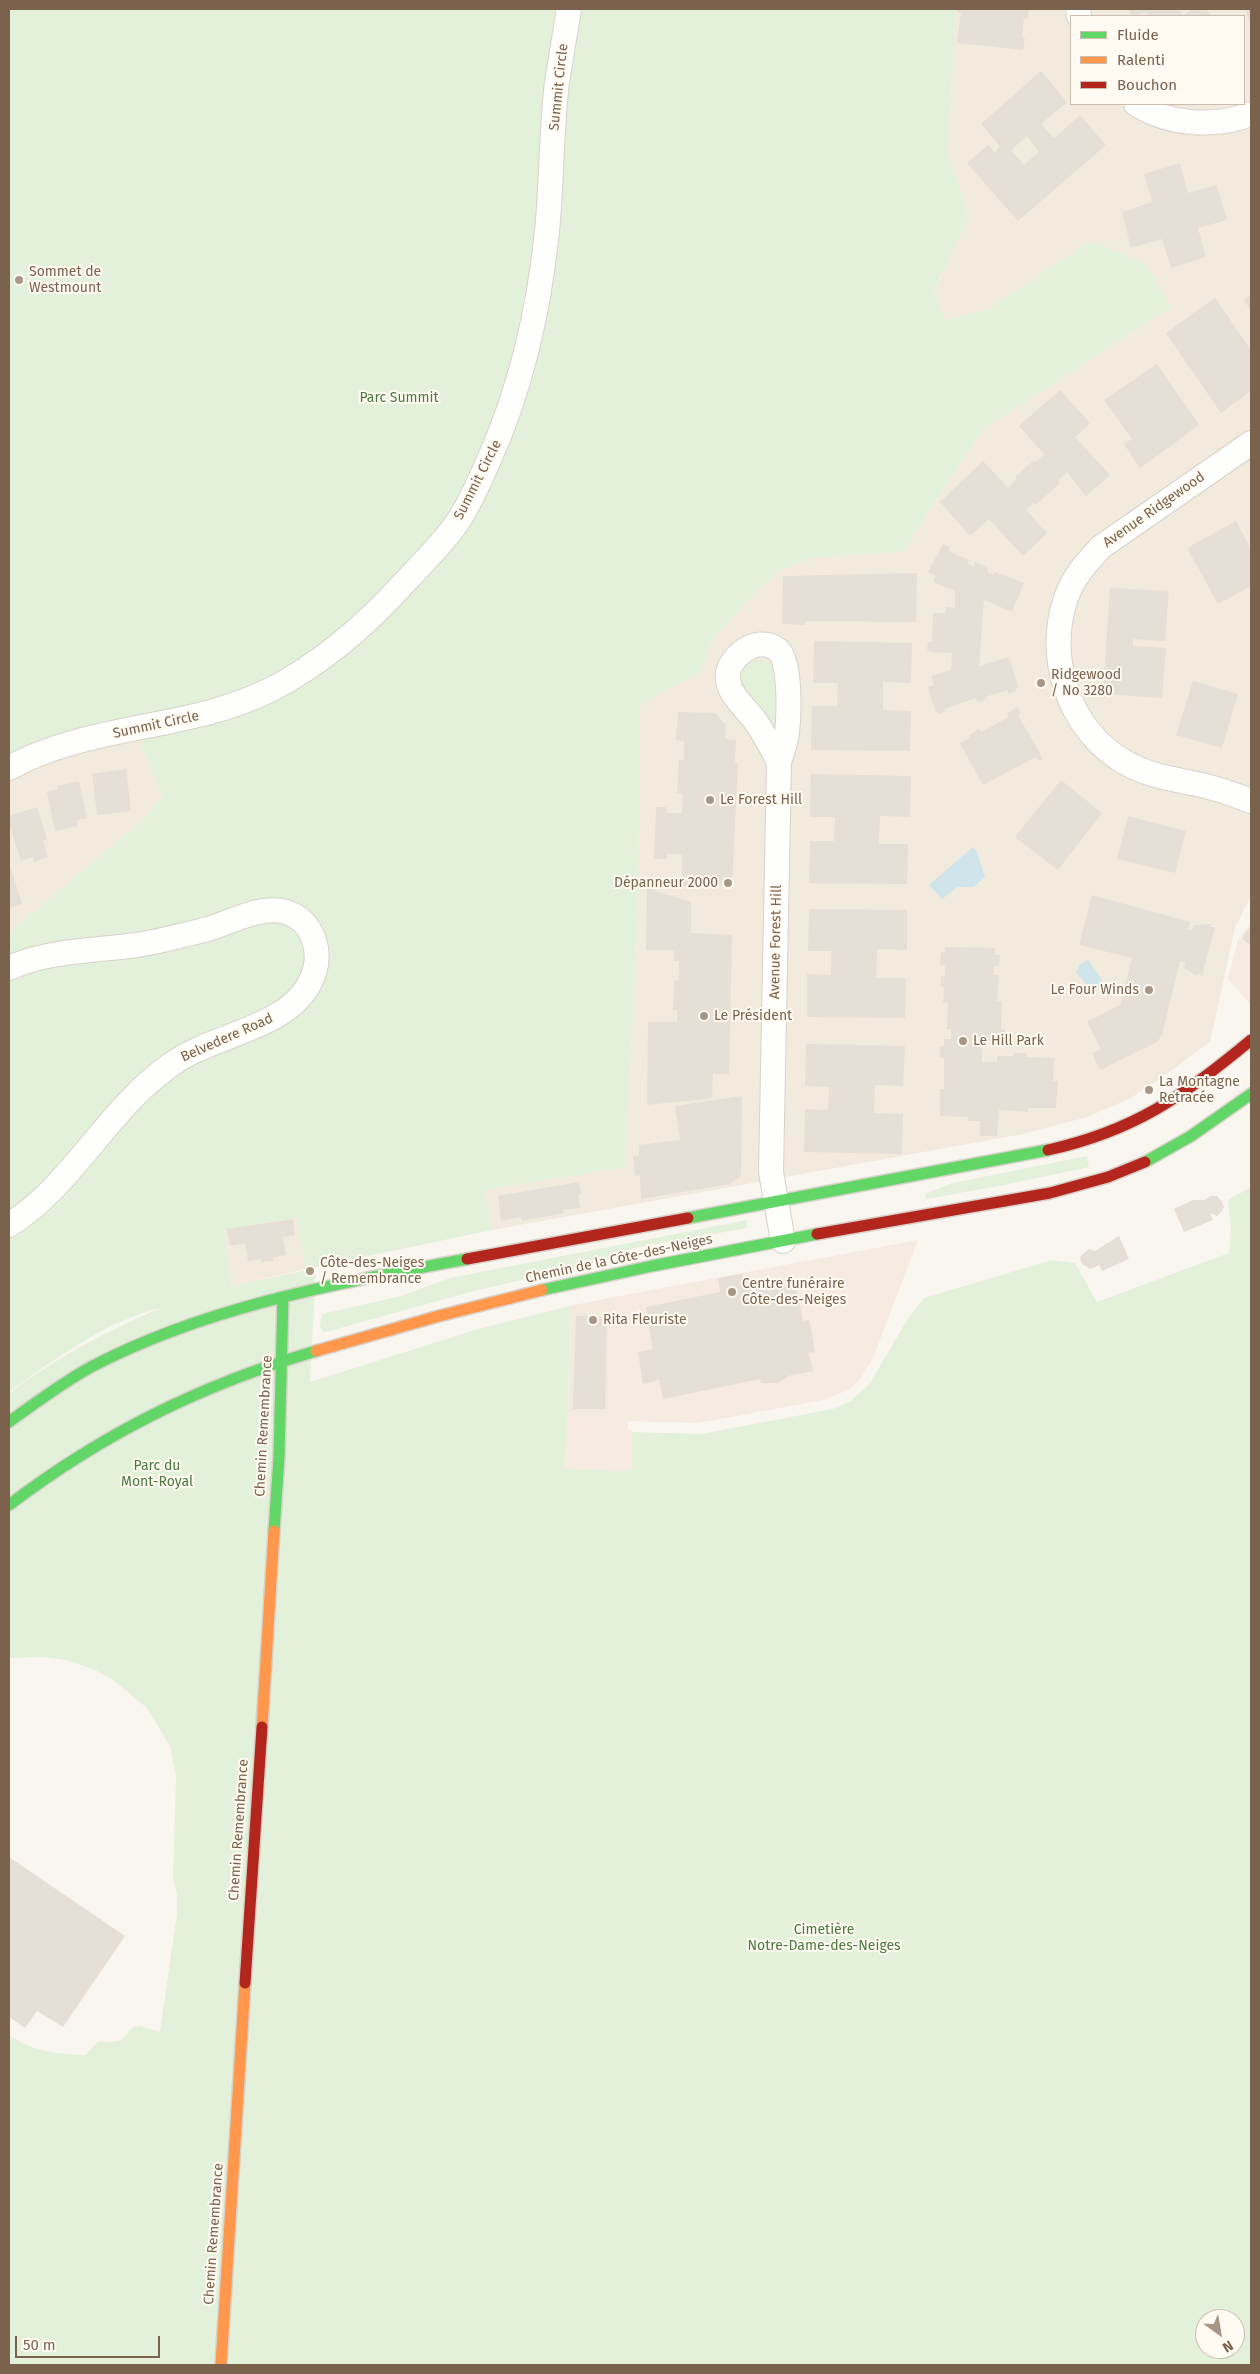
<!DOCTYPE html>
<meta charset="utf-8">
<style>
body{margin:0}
#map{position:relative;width:1260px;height:2374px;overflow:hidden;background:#f9f6ef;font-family:"Fira Sans",sans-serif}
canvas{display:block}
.frame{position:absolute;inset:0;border:10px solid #7b624c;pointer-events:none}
.legend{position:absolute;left:1070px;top:15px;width:175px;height:90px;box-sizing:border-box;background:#fffbf2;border:1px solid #cabeb0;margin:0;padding:6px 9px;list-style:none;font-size:15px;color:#7b624c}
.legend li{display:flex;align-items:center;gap:10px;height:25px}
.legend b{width:25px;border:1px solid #cabeb0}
.north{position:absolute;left:1195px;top:2309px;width:50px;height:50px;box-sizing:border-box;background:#fffbf2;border:1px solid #cabeb0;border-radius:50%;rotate:148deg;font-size:14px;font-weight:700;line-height:20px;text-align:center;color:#7b624c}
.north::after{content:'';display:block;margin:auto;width:18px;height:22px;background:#a79685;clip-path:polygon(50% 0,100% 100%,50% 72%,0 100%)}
.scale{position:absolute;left:15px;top:2336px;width:145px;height:22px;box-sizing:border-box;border:2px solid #7b624c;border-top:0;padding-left:6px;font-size:15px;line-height:18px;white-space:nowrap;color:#7b624c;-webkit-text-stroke:4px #fffbf2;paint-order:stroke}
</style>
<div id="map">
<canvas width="1260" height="2374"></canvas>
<div class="frame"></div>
<ul class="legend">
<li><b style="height:6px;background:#63d668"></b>Fluide</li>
<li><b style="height:6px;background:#ff974d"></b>Ralenti</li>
<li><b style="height:6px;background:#b3261e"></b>Bouchon</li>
</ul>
<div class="north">N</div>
<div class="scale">50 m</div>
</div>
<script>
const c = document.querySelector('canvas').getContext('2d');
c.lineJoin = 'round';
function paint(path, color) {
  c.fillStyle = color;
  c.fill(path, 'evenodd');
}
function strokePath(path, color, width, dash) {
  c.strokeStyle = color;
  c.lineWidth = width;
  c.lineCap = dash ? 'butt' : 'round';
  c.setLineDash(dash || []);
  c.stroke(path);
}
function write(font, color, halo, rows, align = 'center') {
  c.font = font + ' "Fira Sans",sans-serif';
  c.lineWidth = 4;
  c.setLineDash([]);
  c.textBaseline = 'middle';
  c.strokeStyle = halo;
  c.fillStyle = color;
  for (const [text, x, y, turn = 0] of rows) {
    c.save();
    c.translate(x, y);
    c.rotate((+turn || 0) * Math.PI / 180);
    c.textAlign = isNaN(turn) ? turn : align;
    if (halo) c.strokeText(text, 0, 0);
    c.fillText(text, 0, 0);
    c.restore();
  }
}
const residential = new Path2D(`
 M956 9H1251V896L1235 928 1210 1042 1157 1081 1129 1099 1087 1117 1023 1134 492 1230 485 1190 625 1167 638 922 639 706 700 671 711 642 759 588 779 571 810 558 903 552 982 430 1171 307 1090 241 990 308 945 320 934 291 969 218 948 151ZM1071 16H1244V104H1071Z
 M136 719 142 749 162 796 147 816 9 933V757Z
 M298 1218 306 1269 232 1286 224 1229Z
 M609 1298 612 1314V1322L609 1323 608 1409 607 1411H568L570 1306Z`);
const commercial = new Path2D(`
 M1251 922V1005L1228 979 1238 940Z
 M918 1240 873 1358 857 1383 848 1390 823 1400 698 1423 628 1421V1429L632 1432 631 1471 564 1470 568 1411H607L608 1409 609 1322H612V1314L609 1298Z`);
const green = new Path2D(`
 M9 9H956L948 151 969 218 934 290 945 320 990 308 1090 241 1145 263 1171 307 982 430 903 552 810 558 779 571 759 588 711 642 701 671 640 706 638 922 625 1167 485 1190 492 1230 306 1269 297 1218 224 1230 232 1286 316 1268 310 1382 478 1329 570 1306 568 1411 564 1469 631 1471 632 1432 701 1434 833 1409 851 1401 870 1383 907 1320 924 1298 1052 1260 1075 1263 1097 1302 1229 1253 1231 1230 1228 1200 1251 1187V2365H9V2035C33 2052 58 2054 86 2055 103 2033 97 2045 118 2041 124 2040 128 2031 133 2027L140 2026 160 2032 177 1914V1895L173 1877 176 1776 170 1746 147 1708 112 1679 95 1670 66 1660 43 1657 9 1658V1393C56 1358 106 1331 161 1308 109 1319 52 1361 9 1392V933L147 816 162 796 142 749 138 729 9 757ZM1205 2319H1235V2349H1205Z
 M757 659 769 663 774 671 779 733 774 734 765 714 741 681 742 668 751 660Z
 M1087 1156 1089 1167 1004 1185 926 1199 925 1194 953 1183Z
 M747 1220V1228L634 1248 600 1262 474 1291 326 1332H323L320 1327 322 1314 401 1296 450 1278Z`);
const water = new Path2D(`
 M973 847 976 850 985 877 973 887H957L942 899 929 885Z
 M1088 960 1102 980 1101 986 1097 990 1090 988 1076 973 1080 964Z`);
const building = new Path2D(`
 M958 9H1029L1028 19 1024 18 1022 37 1025 38 1023 50 957 43 961 13 958 12Z
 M1129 9H1179L1182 16 1193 9H1207L1211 16H1148L1146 12 1132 16Z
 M1245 9H1251V25Z
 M1041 71 1067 102 1041 124 1054 138 1080 115 1106 145 1018 221 967 163 988 145 995 153 1000 146 981 124ZM1027 136 1039 152 1024 165 1011 150Z
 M1180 163 1188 193 1217 185 1227 220 1198 228 1206 257 1171 268 1162 239 1131 248 1122 212 1152 202 1144 174Z
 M1251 294V311L1244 300Z
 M1215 298 1251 350V391L1221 413 1166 333Z
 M1157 364 1199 425 1140 468 1124 444 1132 439 1104 400Z
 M1060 390 1090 423 1075 437 1110 475 1086 496 1067 472 1058 481 1060 483 1036 505 1033 503 1026 510 1047 533 1023 556 989 519 970 536 940 502 983 461 1008 488 1017 479 1015 477 1034 460 1036 462 1044 454 1019 426Z
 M1236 521 1251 549V586L1218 604 1187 548Z
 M943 544 950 547 948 551 969 560 967 564 974 567 975 562 988 568 987 572 993 575 995 572 1024 583 1012 612 984 600 979 666 1009 657 1019 688 1015 689 1016 691 1009 694 1007 690 985 697 986 700 977 702 976 698 944 709 945 712 938 714 937 711H935L928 687 934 685 931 676 951 670 952 653 932 652 927 650 928 642H932L933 613H945L946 607 955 608V591L933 582 936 576 928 572Z
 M917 573 916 622 805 621V625L782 624 783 576Z
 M1110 588 1169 591 1165 641 1133 639V646L1166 648 1162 698 1103 694Z
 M814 641 912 643 911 683 883 682V710L911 711 910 751 811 750 812 706H837L838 683H813Z
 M1193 681 1238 694 1222 748 1176 735Z
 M1018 707 1021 713 1018 715 1043 759 1039 761 1036 757 983 785 960 743 970 738 969 735 979 729 981 732 1009 717 1007 713Z
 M678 712 715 713 726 725 725 739 736 740 735 763H738L732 886 700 883 695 887 682 886V854H667V859H654L656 807H666L667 813H682L683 794 677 793 679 760H684V741L676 740Z
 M126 769 131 811 97 815 92 774Z
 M811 774 911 776 910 817 880 816 879 844H908L907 884 809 883 810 841H834L835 817H810Z
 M1061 780 1102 813 1058 870 1015 837Z
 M79 781 87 818 77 820 78 826 55 831 47 792 58 789 57 786Z
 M37 807 47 839 43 841 48 857 34 862 33 857 21 861 9 823V816Z
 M1128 816 1186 831 1175 873 1117 859Z
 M9 863 22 904 9 908Z
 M647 888 691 902V933L732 935 729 1074H713L712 1098 647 1105 648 1022H677V1010H673L674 981 679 980V961H674V950H646Z
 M1092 895 1190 922 1188 929 1192 930 1194 925 1211 924 1210 927H1215L1202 976 1198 973 1197 976 1184 968 1185 962 1180 961 1162 1035 1157 1042 1100 1070 1092 1053 1101 1049 1087 1022 1120 1005 1132 958 1079 945Z
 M809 909 907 910V950L877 949 876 978H906L905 1018 807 1017V974L831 975V951H808Z
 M1251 926V946L1242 938Z
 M945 947 995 948V955H1000L999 966H994V975H999L997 1001H1002L1001 1029 1005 1030V1042L982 1040V1062H997V1056H1014V1053H1027L1026 1057 1054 1058 1053 1081H1058L1056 1108H1028V1112L999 1110 997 1136H980V1121H968V1117L940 1116V1089H944V1058H940V1046H944V1039H951V1029H947L948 1003 943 1002 944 986 941 987V976L945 975V965H940L941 952 945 953Z
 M806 1044 905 1046 903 1086 875 1085 874 1113 903 1114 902 1154 804 1152 805 1109 828 1110 829 1087 805 1086Z
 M742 1096 741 1176 730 1184 641 1199 640 1175 635 1176 633 1156H639V1145L680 1140 675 1106Z
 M579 1182 581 1195H578L580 1208 563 1210 564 1213 522 1221 521 1217 501 1221 498 1196Z
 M1211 1196H1217L1222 1202 1224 1207 1222 1211 1217 1216 1210 1213 1213 1220 1184 1232 1174 1209 1193 1200H1204Z
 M293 1219 295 1235 283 1237 286 1255 273 1257 274 1261 261 1262V1259L248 1261 245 1243 230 1246 227 1229Z
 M1119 1236 1129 1259 1102 1271 1099 1265 1090 1269 1081 1263 1080 1257 1084 1253 1089 1249 1095 1251Z
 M742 1274 744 1285 770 1280 772 1289 796 1284 803 1321 809 1320 811 1328 815 1352 809 1353 813 1371 788 1376 778 1383H761L760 1379 663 1399 659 1380 643 1384 638 1352 653 1349 646 1307 720 1292 718 1278Z
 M576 1316 607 1317 605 1409H573Z
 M9 1857 125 1936 63 2027 37 2011 25 2028 9 2017Z`);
const street = new Path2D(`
 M1078 9 1079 16
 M1136 104C1169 125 1215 128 1251 114
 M1251 443 1101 547C1090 559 1078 572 1071 586 1041 649 1067 732 1128 764 1150 776 1173 779 1197 784 1216 788 1233 794 1251 801
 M779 762C772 749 765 735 756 722 747 709 731 697 728 681 724 658 758 633 778 650 791 661 789 716 787 732 786 742 782 753 779 762L771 1172 783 1241
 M9 768C91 723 189 731 272 689 322 663 367 624 404 583 422 564 442 544 457 523 470 504 479 482 488 462 521 389 539 310 547 231 552 181 551 131 557 82 561 58 565 33 569 9
 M9 968C50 950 93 951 137 945 161 941 184 935 208 929 232 922 260 905 286 912 314 920 323 954 312 978 291 1029 215 1033 172 1064 108 1108 74 1184 9 1225`);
const fast = new Path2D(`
 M1145 1162 1191 1136 1251 1094
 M688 1218 1048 1150
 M542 1290 652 1266 817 1234
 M9 1422C35 1403 62 1383 91 1367 207 1306 339 1283 467 1259
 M9 1505C104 1433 201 1385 316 1351
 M274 1531 279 1457 283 1297`);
const slow = new Path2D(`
 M316 1351 439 1316 542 1290
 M262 1727 274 1531
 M221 2365 245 1983`);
const jam = new Path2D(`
 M1048 1150C1134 1131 1184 1096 1251 1040
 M817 1234 1050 1193 1108 1177 1145 1162
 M467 1259 688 1218
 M245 1983 262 1727`);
const markers = [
 [19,280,5,"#a79685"],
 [1041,683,5,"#a79685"],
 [710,800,5,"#a79685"],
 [728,883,5,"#a79685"],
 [1149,990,5,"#a79685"],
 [704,1016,5,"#a79685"],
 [963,1041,5,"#a79685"],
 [1149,1090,5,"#a79685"],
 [310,1271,5,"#a79685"],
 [732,1292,5,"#a79685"],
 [593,1320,5,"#a79685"]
];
const streetNames = [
 ["Summit Circle",559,87,-84],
 ["Summit Circle",478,480,-63],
 ["Avenue Ridgewood",1154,510,-35],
 ["Summit Circle",156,725,-12],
 ["Avenue Forest Hill",776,942,-89],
 ["Belvedere Road",227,1038,-24],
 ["Chemin de la Côte-des-Neiges",619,1259,-12],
 ["Chemin Remembrance",264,1426,-87],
 ["Chemin Remembrance",239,1830,-86],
 ["Chemin Remembrance",214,2234,-86]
];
const poiNames = [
 ["Sommet de",29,272],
 ["Westmount",29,288],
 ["Ridgewood",1051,675],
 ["/ No 3280",1051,691],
 ["Le Forest Hill",720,800],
 ["Dépanneur 2000",718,883,"right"],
 ["Le Four Winds",1139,990,"right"],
 ["Le Président",714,1016],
 ["Le Hill Park",973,1041],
 ["La Montagne",1159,1082],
 ["Retracée",1159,1098],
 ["Côte-des-Neiges",320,1263],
 ["/ Remembrance",320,1279],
 ["Centre funéraire",742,1284],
 ["Côte-des-Neiges",742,1300],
 ["Rita Fleuriste",603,1320]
];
const parkNames = [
 ["Parc Summit",399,398],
 ["Parc du",157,1466],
 ["Mont-Royal",157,1482],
 ["Cimetière",824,1930],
 ["Notre-Dame-des-Neiges",824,1946]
];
paint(residential, '#f2eadd');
paint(commercial, '#f7eae0');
paint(green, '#e4f1da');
paint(water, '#cfe4eb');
paint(building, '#e6dfd6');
strokePath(street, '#d7d2ca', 26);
strokePath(fast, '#d8d2ca', 14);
strokePath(slow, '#d8d2ca', 14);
strokePath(jam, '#d8d2ca', 14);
strokePath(street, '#fefefd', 24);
strokePath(fast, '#63d668', 11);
strokePath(slow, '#ff974d', 11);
strokePath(jam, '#b3261e', 11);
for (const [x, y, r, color] of markers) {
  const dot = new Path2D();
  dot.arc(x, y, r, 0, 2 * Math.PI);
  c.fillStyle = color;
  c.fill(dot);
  strokePath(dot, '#fffbf2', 2);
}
write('14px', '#7b624c', '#fffbf2', streetNames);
write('14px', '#7b624c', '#fffbf2', poiNames, 'left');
write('14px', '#4a7a40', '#fffbf2', parkNames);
</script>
